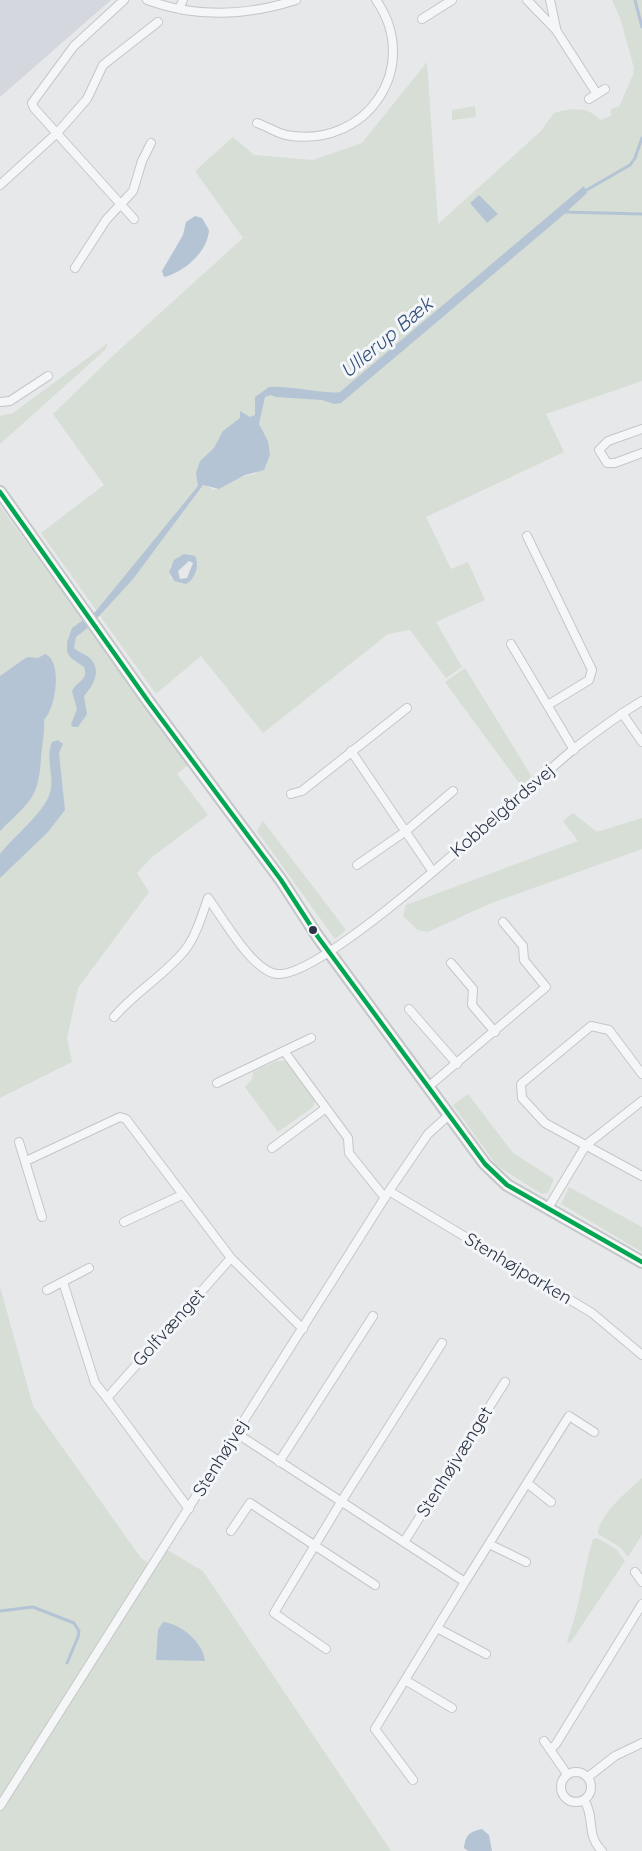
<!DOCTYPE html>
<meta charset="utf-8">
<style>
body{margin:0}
canvas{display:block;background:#e6e8ea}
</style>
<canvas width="642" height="1851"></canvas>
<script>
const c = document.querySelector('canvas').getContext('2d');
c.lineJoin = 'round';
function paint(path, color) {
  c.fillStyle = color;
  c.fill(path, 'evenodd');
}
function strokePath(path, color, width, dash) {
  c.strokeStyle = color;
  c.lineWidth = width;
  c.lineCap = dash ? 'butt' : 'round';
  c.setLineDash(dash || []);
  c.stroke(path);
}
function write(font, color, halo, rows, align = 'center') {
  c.font = font + ' Quicksand,sans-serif';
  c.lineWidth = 6;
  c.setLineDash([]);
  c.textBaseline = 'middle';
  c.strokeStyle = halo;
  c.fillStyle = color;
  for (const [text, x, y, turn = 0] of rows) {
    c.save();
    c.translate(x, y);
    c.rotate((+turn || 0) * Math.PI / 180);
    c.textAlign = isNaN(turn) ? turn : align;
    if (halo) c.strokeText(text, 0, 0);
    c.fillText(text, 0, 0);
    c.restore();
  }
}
const built = new Path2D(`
 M0 0H111L0 97Z`);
const green = new Path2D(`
 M612 0H642V381L546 414 564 452 426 517 451 569 468 562 485 600 436 622 462 667 446 678 410 630 388 634 263 733 201 656 156 694 41 533 104 485 53 414 116 353 243 238 195 171 233 137 254 155 313 160 362 143 427 62 438 224 540 132 554 113C570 108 589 106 600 120L611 116V109L619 107 633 75 634 68 620 18ZM479 195 497 214 487 223 470 203ZM258 415 261 432 268 441 255 474C240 475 228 486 213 490L206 485 204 463 218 449 222 440ZM196 557 193 578 174 581 170 577V566Z
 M475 106 476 117 452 120V110Z
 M108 343 105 350 0 444V416L13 413Z
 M0 506 188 765 177 774 208 815 152 857 137 873 149 892 78 988 67 1038 72 1062 0 1098Z
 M465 668 532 777 522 787 445 682Z
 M573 813 597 832 642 818V849L489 904 428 932 418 930 403 916 406 905 578 841 563 821Z
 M263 821 346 930 335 939 257 831Z
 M277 1061H285L315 1101 313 1107 278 1132 245 1087 252 1079 253 1072Z
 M468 1094 513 1153 554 1179 548 1193 542 1194 497 1166 453 1105Z
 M569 1187 642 1227V1252L561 1204Z
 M0 1287 33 1406 141 1558 155 1567 167 1550 203 1571 391 1851H0Z
 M642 1478V1535L628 1557 620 1547 598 1534C599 1514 628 1491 642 1478Z
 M597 1538 616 1549 625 1561 570 1643 567 1641C580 1608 583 1572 593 1539Z`);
const water = new Path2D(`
 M584 186 587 193 561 217 341 403 334 404 322 400 276 397 271 395 265 397 259 424 268 441 270 455 264 470 245 475 219 489 203 485 133 579 90 626 76 637 74 648C79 653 89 655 93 662 101 674 91 688 84 696L87 714 78 727H73L71 724 77 709 72 691C77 681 89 680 84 667L71 658 67 652V642L72 628 96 611 198 486 196 473 200 461 214 448 223 431 240 418V411L250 417 255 415V397L269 387C285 385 333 395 340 392Z
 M479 195 498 214 487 223 470 203Z
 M195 216 202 218 209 230C208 251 185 272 164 277L162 271 183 235 186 222Z
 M184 554 195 556C200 566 195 579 186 584L174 581 169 572 174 560ZM189 561 193 563 187 578 180 579 178 571Z
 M45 654C63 661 56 708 44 720 45 732 42 744 41 757 39 799 29 802 0 831V676L27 657 38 658Z
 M58 740 63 744 59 753 65 810 48 832 0 878V854C13 837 44 813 50 793 55 777 45 758 52 742Z
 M163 1622C181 1624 203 1642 205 1661L156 1660 158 1630Z
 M482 1829 489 1835 492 1851H468L464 1848C466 1834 469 1832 482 1829Z`);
const stream = new Path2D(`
 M635 0 642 27
 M585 191 630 165 635 158 642 138
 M563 212 642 214
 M0 1611 33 1607 74 1623 79 1631 78 1637 67 1663`);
const street = new Path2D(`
 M124 0 74 46 32 103 34 108 134 219
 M147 0C195 18 248 16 296 0
 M527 0 556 30 597 94
 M550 0 556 28
 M179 9 183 0
 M422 19 452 0
 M589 99 605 89
 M257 123C266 126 277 133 286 135 366 150 423 67 376 0
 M0 185 57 133 87 99 103 65 158 22
 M75 268 106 220 133 191 142 161 151 143
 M0 402 10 401 48 376
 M642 429 608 441 599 450 607 463H615L642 453
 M527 536 592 670 589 680 548 705
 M511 644 574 750
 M622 713 642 742
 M351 751 433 872
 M291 794 302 791 407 708
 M357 865 406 831 453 791
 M451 963 473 989 472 1005 495 1032
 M409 1009 457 1064
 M114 1017C135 992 165 975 185 950 196 936 202 915 208 898 223 918 252 971 277 974 326 979 527 787 575 748 597 731 618 715 642 701
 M284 1051 348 1138 349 1153 385 1198
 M642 1074 609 1030 591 1026 521 1084 522 1098 545 1123 642 1176
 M217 1083 311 1038
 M428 1087 546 987 524 960 523 946 503 922
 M19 1142 42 1217
 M272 1148 326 1108
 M26 1161 120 1117 126 1119 231 1258 303 1329
 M389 1191 592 1313 642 1355
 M548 1208 586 1145 642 1101
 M124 1222 182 1195
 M63 1282 95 1383 107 1398
 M47 1290 89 1268
 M236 1433 465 1582 569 1416 594 1432
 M279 1462 373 1316
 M527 1483 551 1502
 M189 1509 107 1398 231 1258
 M231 1531 250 1503 375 1585
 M404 1542 505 1382
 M489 1544 526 1562
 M635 1572 642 1582
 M437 1628 486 1654
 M326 1649 274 1613 341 1502 442 1343
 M405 1680 452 1708
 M544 1741 567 1774
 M550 1750 556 1744 642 1604
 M561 1787a15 15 0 1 1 30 0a15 15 0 1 1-30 0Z
 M588 1777 615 1756 642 1743
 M413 1780 375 1729 465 1582
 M584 1800C596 1819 585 1834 602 1851
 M0 1806 389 1191 428 1134 449 1115`);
const secondary = new Path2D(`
 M0 492 148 701 281 880 318 937 485 1164 507 1185 642 1262`);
const bus1 = new Path2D(`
 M0 492 148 701 281 880 318 937 485 1164 507 1185 642 1262`);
const markers = [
 [313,930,5,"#2b3445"]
];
const streetNames = [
 ["Kobbelgårdsvej",503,811,-41],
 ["Stenhøjparken",518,1269,31],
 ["Golfvænget",169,1328,-48],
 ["Stenhøjvej",221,1458,-58],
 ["Stenhøjvænget",455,1462,-58]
];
const waterNames = [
 ["Ullerup Bæk",387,338,-40]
];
paint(built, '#d4d7dd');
paint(green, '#d6ded6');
paint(water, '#b4c4d5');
strokePath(stream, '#b4c4d5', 3);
strokePath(street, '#c4c6c8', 10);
strokePath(secondary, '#c4c6c8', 14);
strokePath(street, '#f5f6f7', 8);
strokePath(secondary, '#f8f8f8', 10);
strokePath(bus1, '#00a651', 4.5);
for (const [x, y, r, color] of markers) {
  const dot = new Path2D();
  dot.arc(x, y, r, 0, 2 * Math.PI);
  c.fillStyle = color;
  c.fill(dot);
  strokePath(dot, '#f4f6f9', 2);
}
write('18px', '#2b3445', '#f4f6f9', streetNames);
write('italic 20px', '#34527a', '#f4f6f9', waterNames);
</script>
